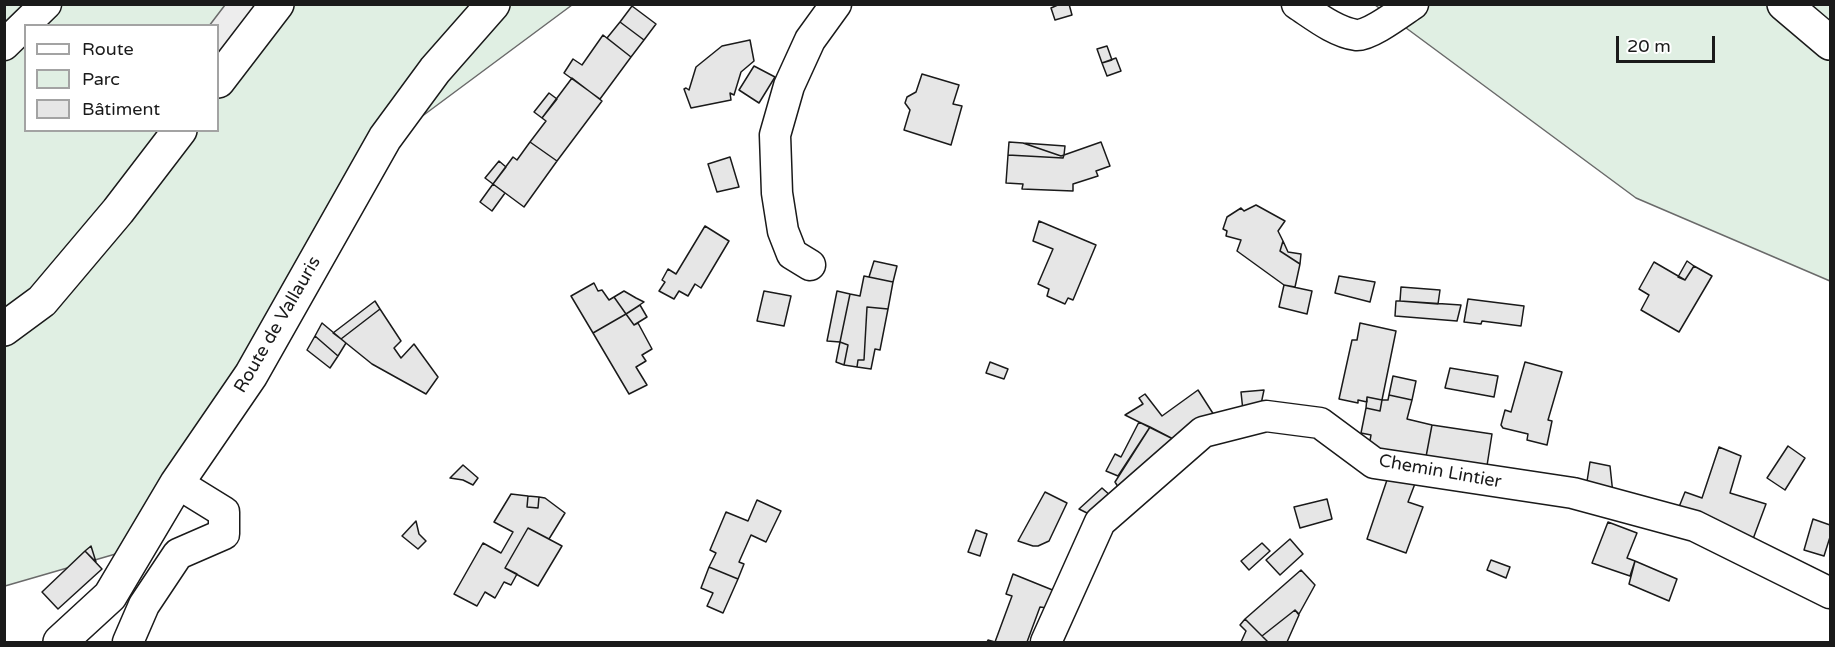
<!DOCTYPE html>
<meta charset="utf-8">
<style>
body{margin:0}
#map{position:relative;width:1835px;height:647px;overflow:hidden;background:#fff;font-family:"Varela Round",sans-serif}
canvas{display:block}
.frame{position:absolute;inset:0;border:6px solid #1a1a1a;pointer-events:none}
.legend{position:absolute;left:24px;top:24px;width:195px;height:108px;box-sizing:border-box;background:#fff;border:2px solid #a3a3a3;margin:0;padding:8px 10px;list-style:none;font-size:18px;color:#1a1a1a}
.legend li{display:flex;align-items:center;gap:12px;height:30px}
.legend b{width:30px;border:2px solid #a3a3a3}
.scale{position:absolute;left:1616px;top:36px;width:99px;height:27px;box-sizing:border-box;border:3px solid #1a1a1a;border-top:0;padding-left:8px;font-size:18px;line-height:21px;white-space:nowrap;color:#1a1a1a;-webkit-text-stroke:4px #fff;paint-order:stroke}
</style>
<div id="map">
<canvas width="1835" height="647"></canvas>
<div class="frame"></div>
<ul class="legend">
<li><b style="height:8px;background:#fff"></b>Route</li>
<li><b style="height:16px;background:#e0efe3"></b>Parc</li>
<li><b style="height:16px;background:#e6e6e6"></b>Bâtiment</li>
</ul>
<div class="scale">20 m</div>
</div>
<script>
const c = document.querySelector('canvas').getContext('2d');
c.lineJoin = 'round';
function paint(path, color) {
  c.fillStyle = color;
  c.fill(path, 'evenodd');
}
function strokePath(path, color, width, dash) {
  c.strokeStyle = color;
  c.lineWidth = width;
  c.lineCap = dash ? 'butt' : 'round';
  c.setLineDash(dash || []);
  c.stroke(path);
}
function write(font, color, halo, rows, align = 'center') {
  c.font = font + ' "Varela Round",sans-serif';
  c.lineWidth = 4.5;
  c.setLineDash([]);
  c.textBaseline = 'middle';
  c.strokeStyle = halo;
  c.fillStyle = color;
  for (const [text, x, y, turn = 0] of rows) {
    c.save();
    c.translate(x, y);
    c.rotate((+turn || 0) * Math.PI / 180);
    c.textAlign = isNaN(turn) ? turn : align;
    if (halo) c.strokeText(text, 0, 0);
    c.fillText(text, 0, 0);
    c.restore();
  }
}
const green = new Path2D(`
 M5 5H572L413 123 119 553 5 586ZM26 26H218V130H26Z
 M1375 5H1830V281L1636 198Z`);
const parking = new Path2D(`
 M225 5H268L218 71V26H209Z`);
const building = new Path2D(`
 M1060 4H1069L1072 15 1055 20 1051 8Z
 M632 6 656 24 644 40 620 22Z
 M620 22 644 40 631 57 607 38Z
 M603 35 631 57 600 99 564 73 573 59 582 65Z
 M750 40 754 61 741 72 734 95 730 93 731 100 691 108 684 89 686 88 689 90 696 67 722 46Z
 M1107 46 1112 60 1102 63 1097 49Z
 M1116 58 1121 71 1107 76 1102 63Z
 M754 66 775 77 759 103 739 90Z
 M922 74 959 85 953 104 962 106 951 145 904 130 910 110 905 103 907 97 916 92Z
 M572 78 602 101 557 161 530 142 546 121 542 118Z
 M549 93 557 99 542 118 534 112Z
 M530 142 557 161 524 207 493 184 513 157 517 160Z
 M1009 142 1023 143 1061 156 1064 155 1063 158 1008 155Z
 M1101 142 1110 166 1096 171 1098 176 1073 184V191L1022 189 1023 184 1006 183 1008 155 1063 158 1064 155Z
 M1023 143 1065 146 1064 155 1061 156Z
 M730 157 739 187 717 192 708 164Z
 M499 161 506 167 493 184 485 178Z
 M493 184 505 193 492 211 480 202Z
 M1256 205 1285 221 1278 231 1283 241 1280 251 1300 264 1295 287 1284 285 1237 251 1241 240 1226 236 1227 231 1223 229 1227 217 1241 208 1244 211Z
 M1039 221 1096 245 1073 300 1068 298 1065 304 1047 296 1049 289 1038 284 1053 249 1033 241Z
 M705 226 729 241 701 288 695 284 688 296 679 291 674 299 659 291 665 282 662 280 668 269 676 274Z
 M1283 241 1288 252 1301 254 1300 264 1280 251Z
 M874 261 897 266 893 282 869 277Z
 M1687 261 1694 266 1685 280 1678 277Z
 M1654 262 1685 280 1694 266 1712 276 1679 332 1641 310 1649 295 1639 289Z
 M864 276 893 282 888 309 867 307 864 360H858L857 367 844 365 848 345 840 342 850 294 860 296Z
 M1339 276 1375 282 1370 302 1335 293Z
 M594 283 598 291 602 290 609 300 614 297 626 314 593 333 571 296Z
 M1284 285 1312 291 1307 314 1279 307Z
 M1401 287 1440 290 1438 304 1400 301Z
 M624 291 636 298 644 302 626 314 614 297Z
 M764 291 791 296 784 326 757 321Z
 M837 291 850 294 840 342 827 341Z
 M1468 299 1524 306 1521 326 1482 321 1481 324 1464 322Z
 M375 301 380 309 341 339 333 333Z
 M1396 301H1400L1461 305 1457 321 1395 316Z
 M640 305 647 317 634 325 626 314Z
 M867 307 888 309 880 350 875 349 871 369 857 367 858 360H864Z
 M380 309 401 341 394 348 401 358 414 344 438 377 426 394 372 364 341 339Z
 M626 314 634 325 638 323 652 349 642 355 646 361 636 367 647 385 629 394 593 333Z
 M322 323 346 343 338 356 315 336Z
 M1360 323 1396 331 1382 400 1367 397V402L1358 400V403L1339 399 1352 340H1357Z
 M315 336 338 356 330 368 307 350Z
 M840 342 848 345 844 365 836 362Z
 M990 362 1008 369 1004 379 986 373Z
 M1525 362 1562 372 1548 420 1552 421 1547 445 1527 440 1528 434 1503 428 1501 425 1505 410 1511 412Z
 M1450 368 1498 376 1494 397 1445 388Z
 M1393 376 1416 381 1412 400 1389 395Z
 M1198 390 1214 415 1177 441 1125 415 1143 404 1139 398 1145 394 1162 416Z
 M1264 390 1260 409 1243 411 1241 392Z
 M1389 395 1412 400 1407 419 1432 425 1425 462 1369 446 1371 435 1361 433 1366 408 1380 411 1382 400H1388Z
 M1367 397 1382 400 1380 411 1366 408Z
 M1139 422 1150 427 1118 476 1106 471 1115 454 1121 457Z
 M1432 425 1492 434 1486 472 1425 462Z
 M1150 427 1177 441 1120 490 1115 482Z
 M1788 446 1805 458 1785 490 1767 478Z
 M1719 447 1741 456 1730 493 1766 504 1753 539 1677 512 1685 492 1702 498Z
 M1590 462 1610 466 1613 494 1586 488Z
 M463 465 478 478 473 485 463 480 450 478Z
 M1388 477 1416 481 1408 502 1423 507 1406 553 1367 539Z
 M1102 488 1112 497 1093 516 1079 509Z
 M1045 492 1067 503 1049 541 1038 546H1033L1018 541Z
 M511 494 528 496 527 507 538 508 539 497 545 498 565 513 549 539 528 528 505 568 517 574 511 585 504 582 495 598 485 592 477 606 454 594 483 543 501 553 513 532 494 522Z
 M528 496 539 497 538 508 527 507Z
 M1327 499 1332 519 1300 528 1294 507Z
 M757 500 781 511 766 542 751 535 739 562 744 564 738 579 709 567 716 553 710 550 726 512 748 521Z
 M1813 519 1830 525V537L1824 556 1804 550Z
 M416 521 419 534 426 541 418 549 402 536Z
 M1608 522 1637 533 1627 558 1635 561 1630 576 1592 563Z
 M528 528 562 546 538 586 505 568Z
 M976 530 987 534 980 556 968 552Z
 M1290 539 1303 554 1280 575 1266 560Z
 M1262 543 1270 551 1249 570 1241 561Z
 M91 546 96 562 85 551Z
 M85 551 102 569 58 609 42 592Z
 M1491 560 1510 567 1506 578 1487 570Z
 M1635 561 1677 579 1669 601 1629 584Z
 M709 567 738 579 723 613 707 606 713 593 701 588Z
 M1301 570 1315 585 1299 614 1295 610 1262 636 1245 619Z
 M1013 574 1055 591 1047 608 1040 607 1027 642H987L988 640 995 642 1012 596 1006 594Z
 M1295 610 1299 615 1287 642H1268L1262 636Z
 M1245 619 1268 642H1241L1246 631 1240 625Z`);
const minor = new Path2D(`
 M1297 4C1314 15 1335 32 1356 35 1368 37 1401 12 1413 4
 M4 45 46 4
 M810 265 792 254 783 231 777 193 775 135 789 86 810 40 836 4
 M128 642 144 605 178 554 224 534V512L177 483
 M1046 642 1100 522 1203 432 1266 416 1320 423 1374 463 1573 493 1695 526 1830 593`);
const secondary = new Path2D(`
 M1784 4 1830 43
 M218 81 277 4
 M4 329 42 301 118 211 180 130
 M60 642 110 596 177 483 251 375 385 138 435 70 493 4`);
const streetNames = [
 ["Route de Vallauris",278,325,-60],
 ["Chemin Lintier",1440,472,10]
];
paint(green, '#e0efe3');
strokePath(green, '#6a6a6a', 1.5);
paint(parking, '#ededed');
strokePath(parking, '#6a6a6a', 1.5);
paint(building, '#e6e6e6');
strokePath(building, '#1a1a1a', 1.5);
strokePath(minor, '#1a1a1a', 33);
strokePath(secondary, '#1a1a1a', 36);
strokePath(minor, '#fff', 30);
strokePath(secondary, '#fff', 33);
write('18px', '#1a1a1a', '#fff', streetNames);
</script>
